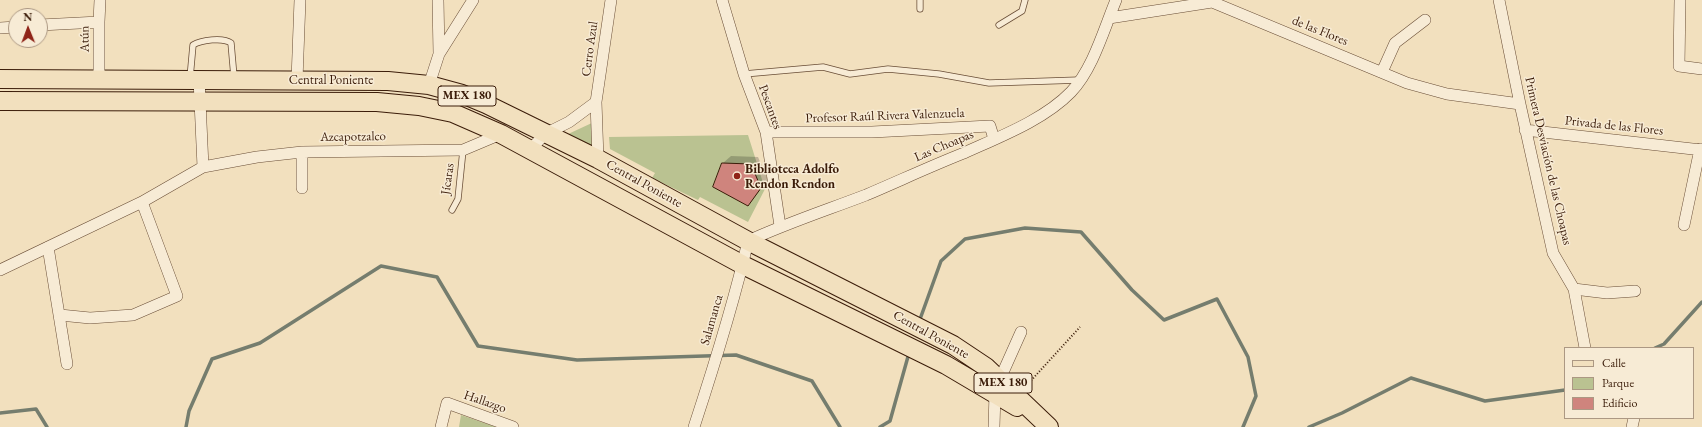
<!DOCTYPE html>
<meta charset="utf-8">
<style>
body{margin:0}
#map{position:relative;width:1702px;height:427px;overflow:hidden;background:#f2e0be;font-family:"EB Garamond",serif}
canvas{display:block}
.legend{position:absolute;left:1564px;top:347px;width:130px;height:72px;box-sizing:border-box;background:#f7ebd5;border:1px solid #ac9883;margin:0;padding:5px 7px;list-style:none;font-size:12px;color:#3b1c09}
.legend li{display:flex;align-items:center;gap:8px;height:20px}
.legend b{width:20px;border:1px solid #ac9883}
.north{position:absolute;left:8px;top:8px;width:40px;height:40px;box-sizing:border-box;background:#f7ebd5;border:1px solid #ac9883;border-radius:50%;rotate:359deg;font-size:11px;font-weight:700;line-height:16px;text-align:center;color:#3b1c09}
.north::after{content:'';display:block;margin:auto;width:14px;height:18px;background:#8f2418;clip-path:polygon(50% 0,100% 100%,50% 72%,0 100%)}
</style>
<div id="map">
<canvas width="1702" height="427"></canvas>
<ul class="legend">
<li><b style="height:5px;background:#f2e0be"></b>Calle</li>
<li><b style="height:11px;background:#bac291"></b>Parque</li>
<li><b style="height:11px;background:#cf847d"></b>Edificio</li>
</ul>
<div class="north">N</div>
</div>
<script>
const c = document.querySelector('canvas').getContext('2d');
c.lineJoin = 'round';
function paint(path, color) {
  c.fillStyle = color;
  c.fill(path, 'evenodd');
}
function strokePath(path, color, width, dash) {
  c.strokeStyle = color;
  c.lineWidth = width;
  c.lineCap = dash ? 'butt' : 'round';
  c.setLineDash(dash || []);
  c.stroke(path);
}
function write(font, color, halo, rows, align = 'center') {
  c.font = font + ' "EB Garamond",serif';
  c.lineWidth = 3;
  c.setLineDash([]);
  c.textBaseline = 'middle';
  c.strokeStyle = halo;
  c.fillStyle = color;
  for (const [text, x, y, turn = 0] of rows) {
    c.save();
    c.translate(x, y);
    c.rotate((+turn || 0) * Math.PI / 180);
    c.textAlign = isNaN(turn) ? turn : align;
    if (halo) c.strokeText(text, 0, 0);
    c.fillText(text, 0, 0);
    c.restore();
  }
}
const green = new Path2D(`
 M594 122 593 150 566 135Z
 M748 135 765 189 748 222 700 197 698 200 652 178 655 173 610 149 609 137Z
 M461 415 496 427H459Z`);
const shadow = new Path2D(`
 M731 156 758 157 768 180 748 205 723 163Z`);
const stream = new Path2D(`
 M919 322 941 261 965 239 1025 228 1081 232 1132 290 1164 320 1217 299 1248 357 1256 396 1243 427
 M1655 348 1664 344 1702 302
 M0 413 36 409 47 427
 M186 427 189 411 212 359 260 343 381 266 437 277 478 346 577 360 736 355 812 381 840 427
 M880 427 890 421 909 353
 M1309 427 1342 413 1411 378 1485 401 1565 390`);
const building = new Path2D(`
 M722 163 751 164 761 188 748 206 713 187Z`);
const path = new Path2D(`
 M1027 385 1080 327`);
const service = new Path2D(`
 M920 0V9
 M999 25 1022 11 1025 0
 M744 74 823 67 850 74 888 69 939 74 989 83 1079 80
 M190 78 193 45C201 40 223 37 231 43L234 77
 M452 210 458 199 463 150`);
const minor = new Path2D(`
 M722 0 744 74 766 132 780 226
 M1499 0 1520 104 1553 253 1574 289 1585 348
 M1680 0 1679 66 1702 69
 M1109 18 1212 2 1407 83 1447 94 1520 104
 M40 25 99 22
 M0 28 16 27
 M439 54 473 0
 M1382 72 1395 43 1425 20
 M99 78V22L100 0
 M199 79 203 167
 M297 80 300 0
 M429 85 439 54 438 0
 M1525 130 1702 150
 M766 132H872L990 126 994 139
 M530 150 545 134 569 122 596 102
 M302 152V188
 M598 159 596 102 611 0
 M1684 225 1700 149
 M48 247 67 364
 M0 270 142 202 203 167 257 157 302 152 463 150 501 134
 M1574 289 1607 293 1635 291
 M60 315 90 318 133 315 177 296 142 202
 M441 427 447 403 513 427
 M694 427C714 366 734 303 748 241 787 223 827 210 866 195 899 181 931 166 964 153 999 137 1044 120 1071 92 1093 69 1104 29 1116 0
 M994 427 995 393 1000 379 1021 332
 M1632 427 1634 418`);
const primary = new Path2D(`
 M0 79 388 81 429 85 462 94 486 104 598 159 748 241 953 345 986 367 1049 427
 M0 101 377 102 419 106 453 113 501 134 743 265 946 365 1017 407`);
const markers = [
 [737,176,4,"#8f2418"]
];
const shields = [
 [467,96,58],
 [1003,383,58]
];
const shieldNames = [
 ["MEX 180",467,96],
 ["MEX 180",1003,383]
];
const streetNames = [
 ["de las Flores",1320,31,22],
 ["Atún",85,39,-91],
 ["Cerro Azul",590,49,-82],
 ["Central Poniente",331,80],
 ["Pescantes",770,107,70],
 ["Profesor Raúl Rivera Valenzuela",885,116,-2],
 ["Privada de las Flores",1614,126,6],
 ["Azcapotzalco",353,137,-1],
 ["Las Choapas",944,146,-23],
 ["Primera Desviación de las Choapas",1548,161,77],
 ["Jícaras",448,179,-82],
 ["Central Poniente",644,184,29],
 ["Salamanca",712,320,-74],
 ["Central Poniente",931,335,29],
 ["Hallazgo",485,402,19]
];
const poiNames = [
 ["Biblioteca Adolfo",745,169],
 ["Rendon Rendon",745,184]
];
paint(green, '#bac291');
paint(shadow, '#0003');
strokePath(stream, '#757d6e', 3.5);
paint(building, '#cf847d');
strokePath(building, '#3b1c09', 1);
strokePath(service, '#694d36', 7);
strokePath(minor, '#694d36', 12);
strokePath(primary, '#3b1c09', 20);
strokePath(path, '#3b1c09', 2, [1, 2]);
strokePath(service, '#f7ebd5', 5.5);
strokePath(minor, '#f7ebd5', 11);
strokePath(primary, '#f2e0be', 18);
for (const [x, y, r, color] of markers) {
  const dot = new Path2D();
  dot.arc(x, y, r, 0, 2 * Math.PI);
  c.fillStyle = color;
  c.fill(dot);
  strokePath(dot, '#f7ebd5', 1.5);
}
for (const [x, y, w] of shields) {
  const box = new Path2D();
  box.roundRect(x - w / 2, y - 10, w, 20, 3);
  c.fillStyle = '#f7ebd5';
  c.fill(box);
  strokePath(box, '#3b1c09', 1);
}
write('bold 12px', '#3b1c09', null, shieldNames);
write('13px', '#3b1c09', '#f7ebd5', streetNames);
write('bold 13px', '#3b1c09', '#f7ebd5', poiNames, 'left');
</script>
